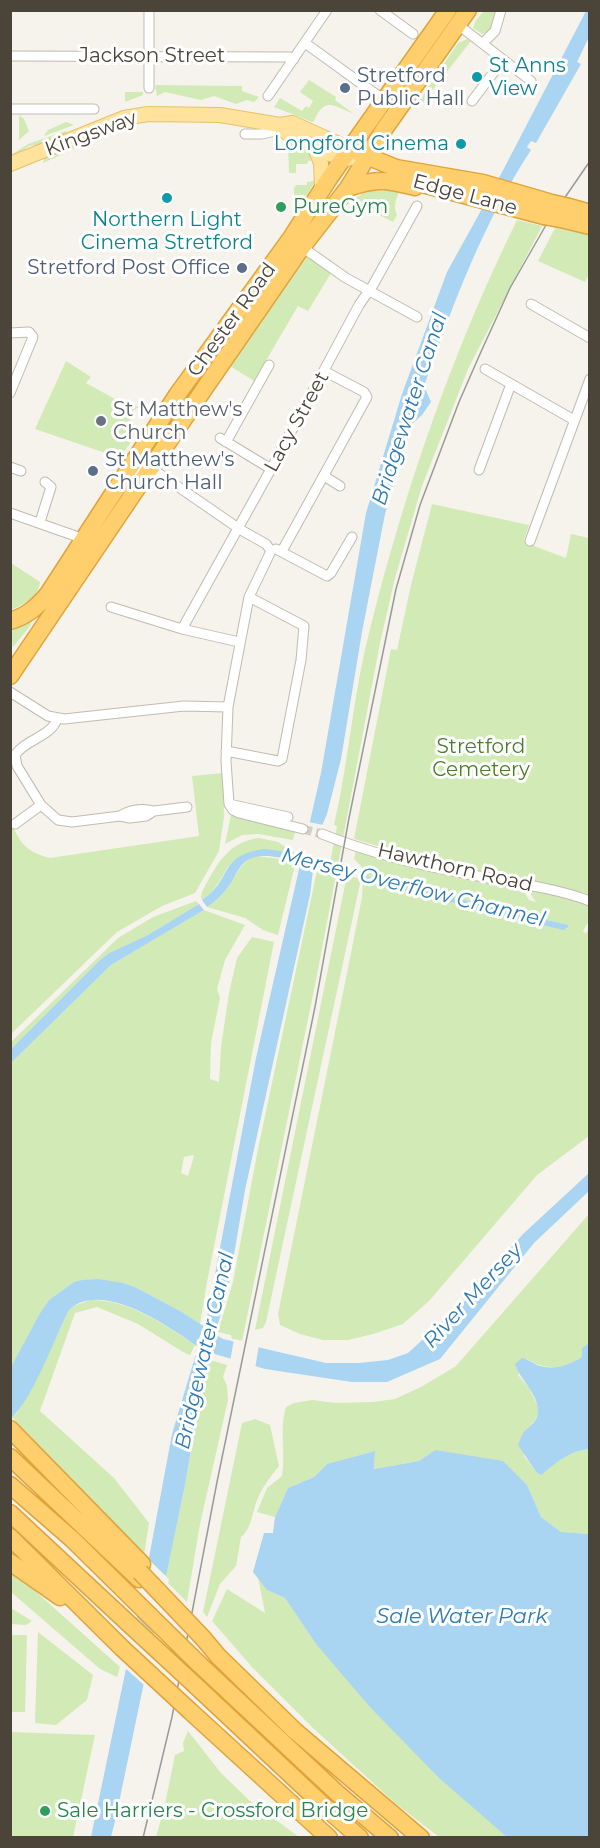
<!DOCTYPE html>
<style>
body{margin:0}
#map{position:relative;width:600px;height:1848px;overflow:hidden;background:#f6f3ec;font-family:Montserrat,sans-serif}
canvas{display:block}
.frame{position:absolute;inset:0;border:12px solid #4b4439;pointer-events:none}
</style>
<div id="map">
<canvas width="600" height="1848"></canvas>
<div class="frame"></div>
</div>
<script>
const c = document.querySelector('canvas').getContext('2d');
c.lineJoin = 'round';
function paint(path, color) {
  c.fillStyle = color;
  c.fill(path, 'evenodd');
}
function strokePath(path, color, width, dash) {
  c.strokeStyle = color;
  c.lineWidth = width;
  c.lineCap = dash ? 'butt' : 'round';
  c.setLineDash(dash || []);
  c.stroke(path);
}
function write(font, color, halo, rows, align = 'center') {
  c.font = font + ' Montserrat,sans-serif';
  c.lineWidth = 6;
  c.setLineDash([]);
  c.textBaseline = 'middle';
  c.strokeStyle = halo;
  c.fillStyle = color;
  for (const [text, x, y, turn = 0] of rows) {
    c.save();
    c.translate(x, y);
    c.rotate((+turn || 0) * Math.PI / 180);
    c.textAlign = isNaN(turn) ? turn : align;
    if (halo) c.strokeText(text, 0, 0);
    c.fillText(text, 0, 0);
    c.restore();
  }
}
const green = new Path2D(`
 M484 11H498L490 31 482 34 473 28 476 20Z
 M467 39 471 41 420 106 417 104 458 43Z
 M309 80 336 97 335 100 354 114C333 106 325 96 314 121L312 122 274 107 280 98 302 111 306 106 309 108 313 101 300 92Z
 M155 85 242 86V91L259 97 254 102 247 100 236 104 214 96 201 100 165 92 157 96Z
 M125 92H143V95L125 102Z
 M19 115 24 119 29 131 19 140Z
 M66 122 74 125 44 136 48 130Z
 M66 131 67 133 52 143 29 146 11 160V155L28 144Z
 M288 142 306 150 315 160 308 161 307 164H296V173H289Z
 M82 143 83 145 43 163 45 157 61 148Z
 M315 181 304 200 294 203V188L296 185H307V182Z
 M372 190 399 192C396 199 393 207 397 215L393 222 352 201 364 192Z
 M517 220 542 226 468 369 422 486 395 578 380 643 316 980 242 1341 232 1339 231 1335 218 1332 233 1282 258 1149 318 866 329 869 337 826 334 825C349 760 353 693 370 629 405 489 453 350 517 220Z
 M555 228 589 234V274L585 282 538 261Z
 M308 256 331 273 308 311 298 306 254 381 230 366Z
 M66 361 91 377 86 383 115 399 139 407 126 415 139 430 120 458 35 429Z
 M432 504 529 525 524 540 534 542V546L566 558 571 534 589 538V894L512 877 446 866 354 839 391 649 397 650 411 585Z
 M11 563 40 582C39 596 23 605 11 610Z
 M30 622 31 625 13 647 11 636 13 629Z
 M223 773 224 817 219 851 195 893 162 906 117 932 11 1034 10 832 13 826C20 845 30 853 50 858L199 836 192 776Z
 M231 815 295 832 293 840 258 834 242 835 225 844Z
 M259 838 278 842 295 853C270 850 241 846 226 870 219 882 214 892 202 900L201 897 202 892C215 867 228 841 259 838Z
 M356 850 454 876 522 888 529 900 536 902 527 889 562 896 589 905V921L583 931 586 934 589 928V1136L537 1175 429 1301 403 1324 373 1334 348 1340H323L300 1334 280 1325 278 1314 350 958 362 897 363 880 542 925 567 929 568 925 364 876 362 867 354 859Z
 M256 856 296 861 278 935 263 930 245 918 207 907C216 901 222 895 228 887 238 874 240 862 256 856Z
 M347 875 361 879 266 1322 263 1328 255 1330Z
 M196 901 199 904 148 935 109 953 100 960 11 1049V1042L118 938 153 917Z
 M204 910 245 925 225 960 217 989 220 998 211 1043 210 1079 219 1082 221 1047 229 993 237 958 252 937 274 942 207 1282 200 1324 180 1311 135 1287 123 1283 74 1282 49 1300 40 1313 11 1369V1063L111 965ZM193 1155 194 1156 188 1176 181 1173 184 1157Z
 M589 1214V1343L582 1348V1357C564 1369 546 1371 527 1359L518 1375 529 1388 539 1408 536 1419 527 1429 524 1456 536 1472 541 1474C557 1462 569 1451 589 1449V1534L561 1532 541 1517 527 1485 435 1450 419 1461 374 1469 375 1451 327 1464 314 1477 288 1488 275 1517 257 1512 267 1488 282 1476C286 1453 279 1429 286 1407L294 1403 312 1400 336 1403 373 1402 395 1399 421 1387 456 1366Z
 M90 1300C128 1299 165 1325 195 1345L190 1355 183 1352 138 1324 97 1307 75 1313 40 1411 114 1478 149 1523 144 1555 12 1417 17 1413 37 1378 69 1310 74 1306Z
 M207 1359 227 1365 223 1377 227 1386 228 1400 200 1524 187 1602 165 1580 185 1485Z
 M255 1419 270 1425 279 1466C271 1476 263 1486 258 1498 252 1511 252 1529 241 1537L236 1566 220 1584 207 1617 203 1612 242 1423Z
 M11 1572 24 1581 120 1667 117 1677 100 1669 11 1592Z
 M258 1577 267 1590 285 1598 316 1644 440 1779 508 1837H439L395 1803 313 1728 252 1667 212 1621 227 1589 265 1613Z
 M10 1608H11L32 1621 26 1625 11 1624Z
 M38 1632 93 1675 87 1700 56 1725 35 1723Z
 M11 1635H27L25 1712H11Z
 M188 1731 221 1773 250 1801 299 1837H156L164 1809 175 1755 184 1751 183 1743Z
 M11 1732 95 1735 73 1837H11Z`);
const water = new Path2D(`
 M586 11H589V37L577 62 581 64 536 143 531 141 527 147 531 150C483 223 453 304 424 386L431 402 422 415 411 425 385 514 362 632 341 759 327 814 317 838 310 895 245 1190 228 1290 215 1334 223 1339 326 1363H359L388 1360 408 1353 464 1302 523 1234 589 1173V1191L534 1243 440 1359 387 1382H352L265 1369 208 1352 185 1485 116 1817 111 1837H91L148 1563 172 1434 198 1347C169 1327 102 1279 69 1310 55 1337 32 1401 11 1418L10 1369 40 1313 49 1300 74 1282 83 1280 98 1279 123 1283 135 1287 180 1311 205 1327 256 1058 321 773 366 513 402 394 447 272 500 176Z
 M265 849 295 853 293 860C282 858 267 854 256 857 239 860 237 876 228 887 222 895 216 901 207 907L202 900C234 879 217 855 265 849Z
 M364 876 568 925V927L564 930 542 925 363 880Z
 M199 904 204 910 111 965 11 1063V1049L100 960 109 953 148 935Z
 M589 1343V1449C569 1451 557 1462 541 1475L536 1472 518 1445C520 1440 521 1436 524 1432 528 1427 535 1423 537 1417 543 1397 520 1381 515 1364L522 1358C529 1359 533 1364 540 1366 555 1370 569 1365 582 1357V1348Z
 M435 1450 503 1461 527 1485 541 1517 561 1532 589 1534V1837H507L440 1779 370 1707 316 1644 285 1598 267 1590 253 1572 264 1533H273L275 1517 288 1488 314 1477 327 1464 375 1451 374 1469 419 1461Z`);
const pier = new Path2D(`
 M308 822 324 825 315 865 299 862Z
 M205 1322 219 1328 209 1359 193 1355Z
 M234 1339 259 1345 255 1369 230 1362Z
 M146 1557 169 1579 157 1633 135 1612Z
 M135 1616 156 1636 145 1686 124 1667Z`);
const stream = new Path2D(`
 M293 856 305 859
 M327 866 350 874`);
const streetTunnel = new Path2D(`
 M303 829 322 834`);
const street = new Path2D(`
 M149 10V88
 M380 10 413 34
 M457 24 531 81
 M305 43 384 100
 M483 43 495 31 501 10
 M10 56 290 57 294 59
 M268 96 327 10
 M472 101 503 60
 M10 109H94
 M245 134H262L271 132 274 124
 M302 247 346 278 417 317
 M531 304 590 338
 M10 333 29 332 33 337 10 393
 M485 369 574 420
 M220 438 271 469
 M226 442 269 365
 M10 467 21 471
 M479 470 511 384
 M127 475 142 468H151L241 530 266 544 271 551
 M324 476 340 486
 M10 513 84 539
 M40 522 51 487 45 482
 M530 541 590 379
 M276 549 327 576 331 573 352 537
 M271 551 249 597 228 707 226 761 229 804 233 810 239 813 303 829
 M282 551 367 397 364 392 324 371
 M111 607 182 629 239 642
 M182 629 271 469 359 305 373 285 417 206
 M10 692 48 716 64 719 184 706 228 707
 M226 751 278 761 282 759 301 660 304 626 249 597
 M12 755H15C26 739 51 737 57 719
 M15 755 17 766 41 805 58 820 72 822 120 816 130 818 146 816 154 811 187 807
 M229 804 288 817
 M120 816C131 809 142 808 154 811
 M15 824 41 805
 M322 834C370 853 422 866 473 875 512 883 552 887 590 901`);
const primary = new Path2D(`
 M280 125 287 133 343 160 351 158
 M314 146 321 163 322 189
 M10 164 124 118 148 114 220 115 280 125 292 123 350 149`);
const highway = new Path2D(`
 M359 153 396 168 483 183 552 203
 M407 180 544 216
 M348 188C378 178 385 180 415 187
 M569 207 590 213
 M565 220 590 226
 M10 621C27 616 37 607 48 594L177 395 291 238 330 177 448 10
 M10 676 202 392 302 247 348 188 385 128 468 10
 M10 1429 142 1564
 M10 1457 139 1579
 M10 1485 72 1539 134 1600
 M10 1513 128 1623
 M10 1537 122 1648
 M10 1562 60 1597
 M203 1638 218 1656 295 1731 421 1838
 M198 1663 337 1793 390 1838
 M195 1685 324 1806 360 1838
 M190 1711 329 1838`);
const tram = new Path2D(`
 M143 1838 172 1717 217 1482 315 1007 349 818 396 589 420 505 459 402 480 354 510 288 546 225 590 161`);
const highwayBridge = new Path2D(`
 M552 203 569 207
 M544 216 565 220
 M140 1572 203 1638
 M134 1600 198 1663
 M128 1623 195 1685
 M122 1648 190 1711`);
const markers = [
 [477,77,6,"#0f9aa8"],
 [345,88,6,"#5c6f8a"],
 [461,144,6,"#0f9aa8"],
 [167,198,6,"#0f9aa8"],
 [281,207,6,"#2e9e5b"],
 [242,268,6,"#5c6f8a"],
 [101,421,6,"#6b7280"],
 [93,471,6,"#5c6f8a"],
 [45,1811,6,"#2e9e5b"]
];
const streetNames = [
 ["Jackson Street",152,56],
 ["Kingsway",91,134,-20],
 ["Edge Lane",465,195,15],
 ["Chester Road",232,320,-54],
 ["Lacy Street",297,422,-61],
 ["Hawthorn Road",455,868,13]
];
const cultureNames = [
 ["St Anns",489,66],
 ["View",489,89],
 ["Longford Cinema",449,144,"right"],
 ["Northern Light",167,220,"center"],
 ["Cinema Stretford",167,243,"center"]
];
const serviceNames = [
 ["Stretford",357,76],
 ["Public Hall",357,99],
 ["Stretford Post Office",230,268,"right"],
 ["St Matthew's",105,460],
 ["Church Hall",105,483]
];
const leisureNames = [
 ["PureGym",293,207],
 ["Sale Harriers - Crossford Bridge",57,1811]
];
const worshipNames = [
 ["St Matthew's",113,410],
 ["Church",113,433]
];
const parkNames = [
 ["Stretford",481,747],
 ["Cemetery",481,770]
];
const waterNames = [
 ["Bridgewater Canal",410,409,-72],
 ["Mersey Overflow Channel",413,888,14],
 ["River Mersey",473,1296,-47],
 ["Bridgewater Canal",205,1351,-77],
 ["Sale Water Park",462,1617]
];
paint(green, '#d2eab5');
paint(water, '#a9d4f2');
paint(pier, '#f6f3ec');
strokePath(stream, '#a9d4f2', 2);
strokePath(streetTunnel, '#d4d0c8', 9, [9, 4.5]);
strokePath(street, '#c2bbae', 11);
strokePath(primary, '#e6c16a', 16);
strokePath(highway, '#e0a43c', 19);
strokePath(street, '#fff', 9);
strokePath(primary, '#ffe39c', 14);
strokePath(highway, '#ffcf6e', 16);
strokePath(tram, '#9a9a9a', 1.5);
strokePath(highwayBridge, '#e0a43c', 19, []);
strokePath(highwayBridge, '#ffcf6e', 16);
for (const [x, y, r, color] of markers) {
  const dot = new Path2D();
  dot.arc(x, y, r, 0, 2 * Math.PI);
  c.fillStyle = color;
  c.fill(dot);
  strokePath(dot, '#fff', 2);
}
write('20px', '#4b4439', '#fff', streetNames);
write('20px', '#0d838f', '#fff', cultureNames, 'left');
write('20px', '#4e5e75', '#fff', serviceNames, 'left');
write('20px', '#27864d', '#fff', leisureNames, 'left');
write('20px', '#5b616d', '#fff', worshipNames, 'left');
write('20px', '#4a7f2a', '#fff', parkNames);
write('italic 21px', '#2e7ab2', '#fff', waterNames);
</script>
